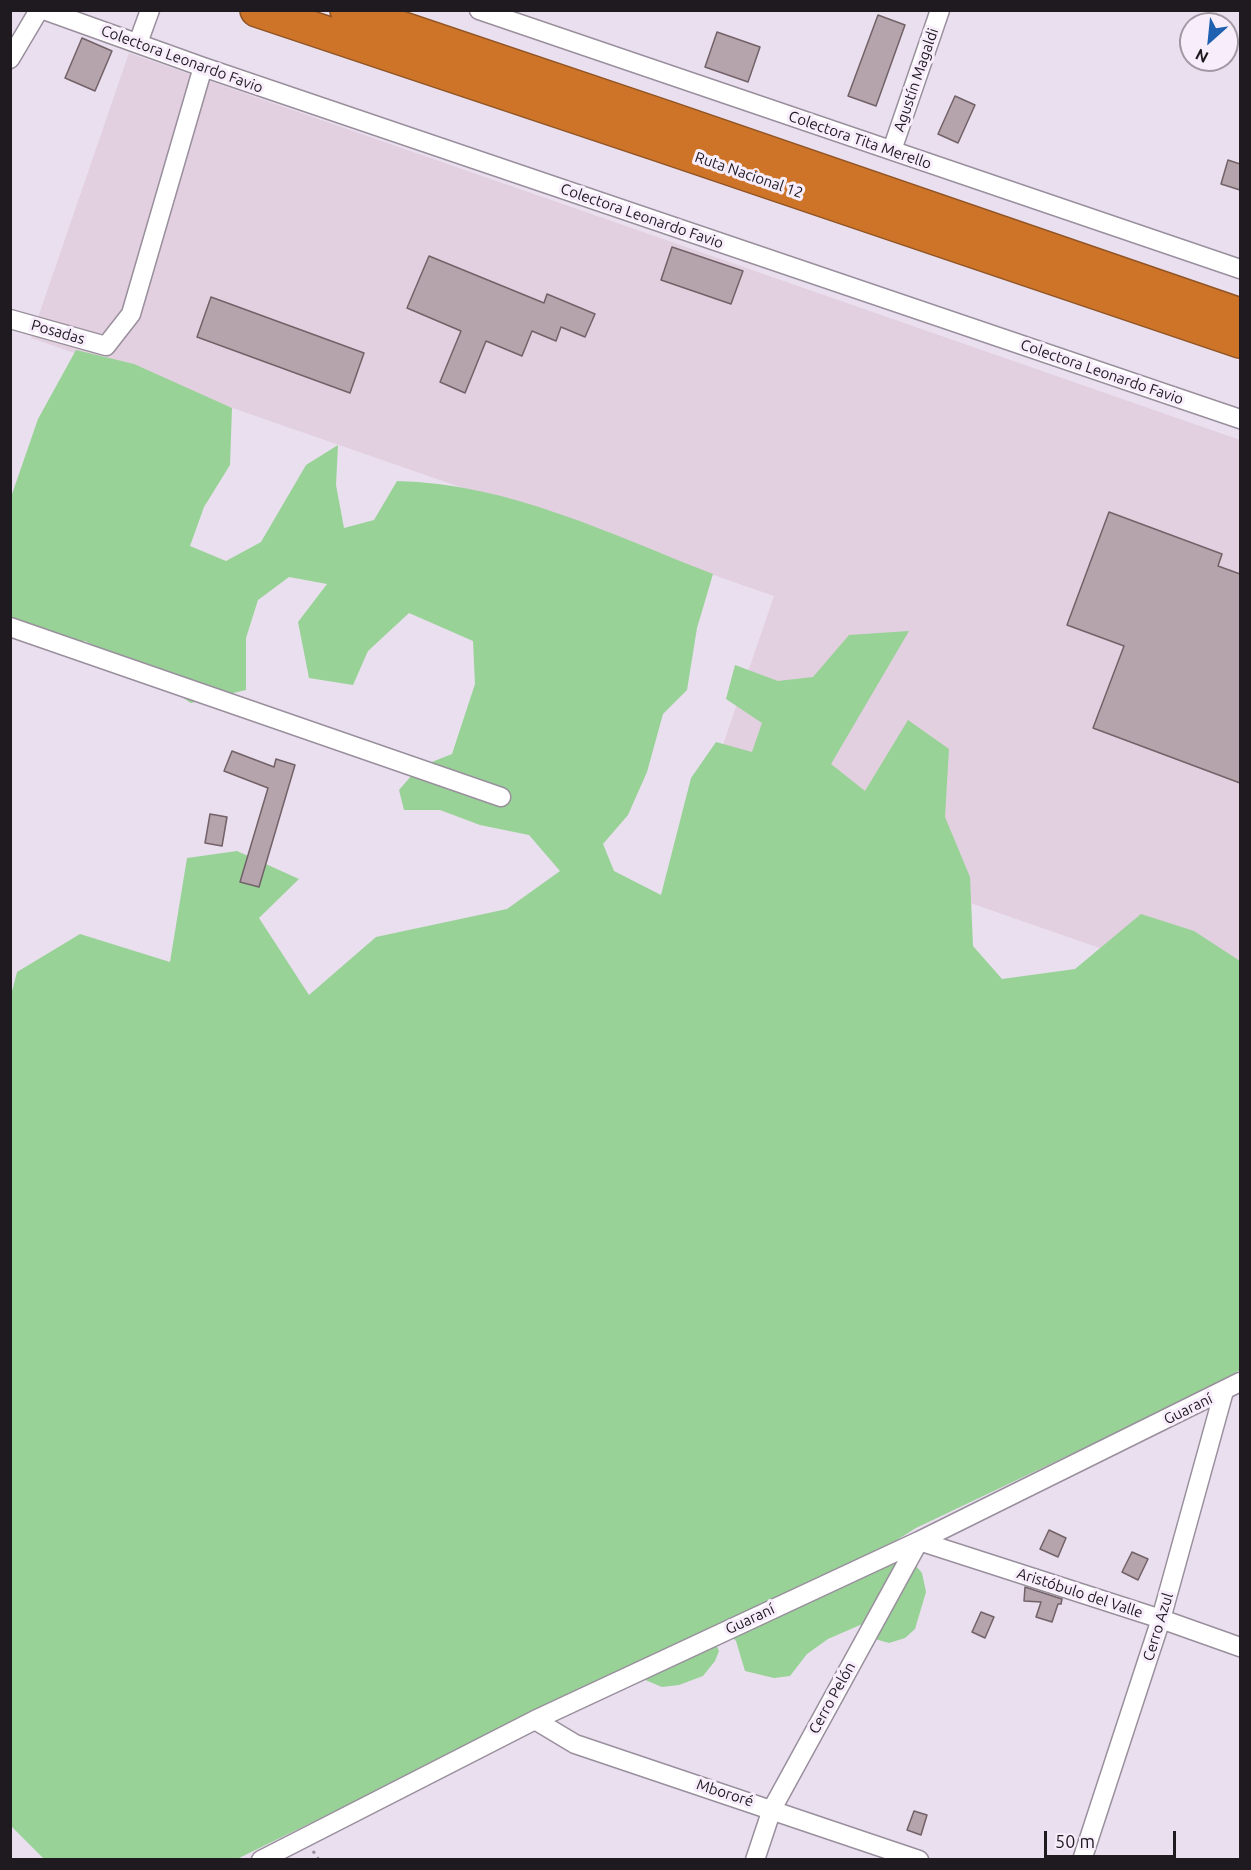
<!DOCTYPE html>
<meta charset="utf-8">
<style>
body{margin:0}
#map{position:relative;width:1251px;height:1870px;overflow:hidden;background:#eadfee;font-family:Ubuntu,sans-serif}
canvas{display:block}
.frame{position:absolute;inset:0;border:12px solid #1e1a1f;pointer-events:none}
.north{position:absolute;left:1179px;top:12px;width:60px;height:60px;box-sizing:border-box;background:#f7edfb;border:2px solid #a099a3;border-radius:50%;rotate:207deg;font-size:16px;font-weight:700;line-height:24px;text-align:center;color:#1e1a1f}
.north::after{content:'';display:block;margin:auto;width:21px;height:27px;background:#1f60b1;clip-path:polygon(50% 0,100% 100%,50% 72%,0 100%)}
.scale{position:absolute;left:1044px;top:1831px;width:132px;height:27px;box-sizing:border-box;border:3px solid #1e1a1f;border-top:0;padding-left:8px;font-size:18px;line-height:21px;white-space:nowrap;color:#1e1a1f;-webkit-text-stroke:4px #f7edfb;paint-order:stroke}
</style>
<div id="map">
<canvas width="1251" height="1870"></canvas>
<div class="frame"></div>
<div class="north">N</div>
<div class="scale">50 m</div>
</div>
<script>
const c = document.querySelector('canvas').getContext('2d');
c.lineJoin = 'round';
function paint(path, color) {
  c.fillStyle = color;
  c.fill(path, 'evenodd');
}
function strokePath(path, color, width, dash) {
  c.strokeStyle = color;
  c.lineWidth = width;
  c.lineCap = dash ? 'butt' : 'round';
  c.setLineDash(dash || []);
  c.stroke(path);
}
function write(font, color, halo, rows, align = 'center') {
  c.font = font + ' Ubuntu,sans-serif';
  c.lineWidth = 6;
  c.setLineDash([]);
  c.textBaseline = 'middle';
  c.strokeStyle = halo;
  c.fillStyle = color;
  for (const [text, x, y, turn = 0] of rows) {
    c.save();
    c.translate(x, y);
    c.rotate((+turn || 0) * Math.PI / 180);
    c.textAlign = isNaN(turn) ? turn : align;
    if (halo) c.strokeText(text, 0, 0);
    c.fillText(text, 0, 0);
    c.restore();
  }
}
const industrial = new Path2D(`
 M129 53 1240 440V997L701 809 774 596 31 338Z`);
const green = new Path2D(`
 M76 350 134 364 232 408 230 465 204 507 190 546 226 561 261 542 306 465 338 445 336 485 344 528 374 520 397 481C508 483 612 535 713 574L697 628 687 690 663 714 647 772 628 815 603 844 614 871 661 895 691 778 716 742 752 752 762 723 726 699 735 665 778 681 813 677 849 635 909 631 831 764 865 791 908 720 949 749 945 817 970 877 973 946 1002 979 1075 969 1141 914 1194 931 1240 961V1370L1206 1390 916 1528 895 1541 887 1551 911 1560 922 1573 926 1592 915 1629 905 1638 889 1643 875 1639 867 1622 828 1639 807 1654 790 1676 774 1678 745 1671 736 1641 726 1631 714 1640 719 1651 715 1661 703 1676 679 1685 662 1687 638 1677 464 1748 237 1859H44L10 1825V999L17 972 80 934 170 962 187 858 237 851 299 879 259 918 309 995 376 937 507 909 560 871 529 835 480 825 440 810H404L399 790 419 767 452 754 475 684 473 641 409 613 368 651 353 685 309 678 298 622 327 584 289 577 258 600 246 638V690L191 703 136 668 85 641 49 646 11 619V497L38 419Z`);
const building = new Path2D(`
 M878 15 905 25 876 106 848 96Z
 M717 32 760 47 748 82 705 67Z
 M82 38 112 51 95 91 65 78Z
 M955 96 975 105 958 143 938 134Z
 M1228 160 1240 164V190L1221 184Z
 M672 247 743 271 731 304 661 280Z
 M429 256 544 303 547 294 595 314 585 337 561 327 556 341 532 331 522 356 486 341 465 393 440 382 461 331 407 308Z
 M211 297 364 353 350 393 197 337Z
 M1109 512 1222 554 1218 566 1240 574V783L1093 728 1124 646 1067 625Z
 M232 751 274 767 276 759 295 765 259 887 240 882 268 788 224 771Z
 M210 814 227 817 222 846 205 843Z
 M1049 1530 1066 1538 1058 1557 1040 1549Z
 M1132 1552 1148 1559 1138 1580 1122 1572Z
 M1025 1587 1062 1599 1061 1604H1058L1052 1622 1036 1617 1041 1602 1024 1601Z
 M981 1612 994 1617 985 1638 972 1632Z
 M914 1811 927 1815 921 1835 907 1830Z`);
const path = new Path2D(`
 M313 1851 319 1860`);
const street = new Path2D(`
 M44 10 203 67 1240 419
 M479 10 1240 269
 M138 43 150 10
 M10 59 39 10
 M892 150 940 10
 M10 319 106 346 131 314 203 67
 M10 627 501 797
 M919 1541 1161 1619 1240 1647
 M535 1720 575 1744 919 1860
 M261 1860 535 1720 919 1541 1240 1382
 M755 1860 772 1809 919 1541
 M1082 1860 1161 1619 1224 1391`);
const highway = new Path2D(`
 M257 10 658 144 1240 341
 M347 10 670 119 1240 315`);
const streetNames = [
 ["Colectora Leonardo Favio",182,59,20],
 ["Agustín Magaldi",916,80,-71],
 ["Colectora Tita Merello",860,140,19],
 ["Ruta Nacional 12",749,175,19],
 ["Colectora Leonardo Favio",642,216,19],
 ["Posadas",58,332,16],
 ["Colectora Leonardo Favio",1102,372,19],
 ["Guaraní",1188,1409,-26],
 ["Aristóbulo del Valle",1080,1593,18],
 ["Guaraní",750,1619,-25],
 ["Cerro Azul",1158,1627,-73],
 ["Cerro Pelón",832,1698,-61],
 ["Mbororé",725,1793,18]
];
paint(industrial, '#e2cfdf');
paint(green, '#98d297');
paint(building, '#b5a4ab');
strokePath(building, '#726268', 1.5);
strokePath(street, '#998f9d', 21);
strokePath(highway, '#905425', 36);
strokePath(path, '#98909b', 3, [3, 4.5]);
strokePath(street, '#fff', 18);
strokePath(highway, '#cd7428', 33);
write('15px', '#1e1a1f', '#f7edfb', streetNames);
</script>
